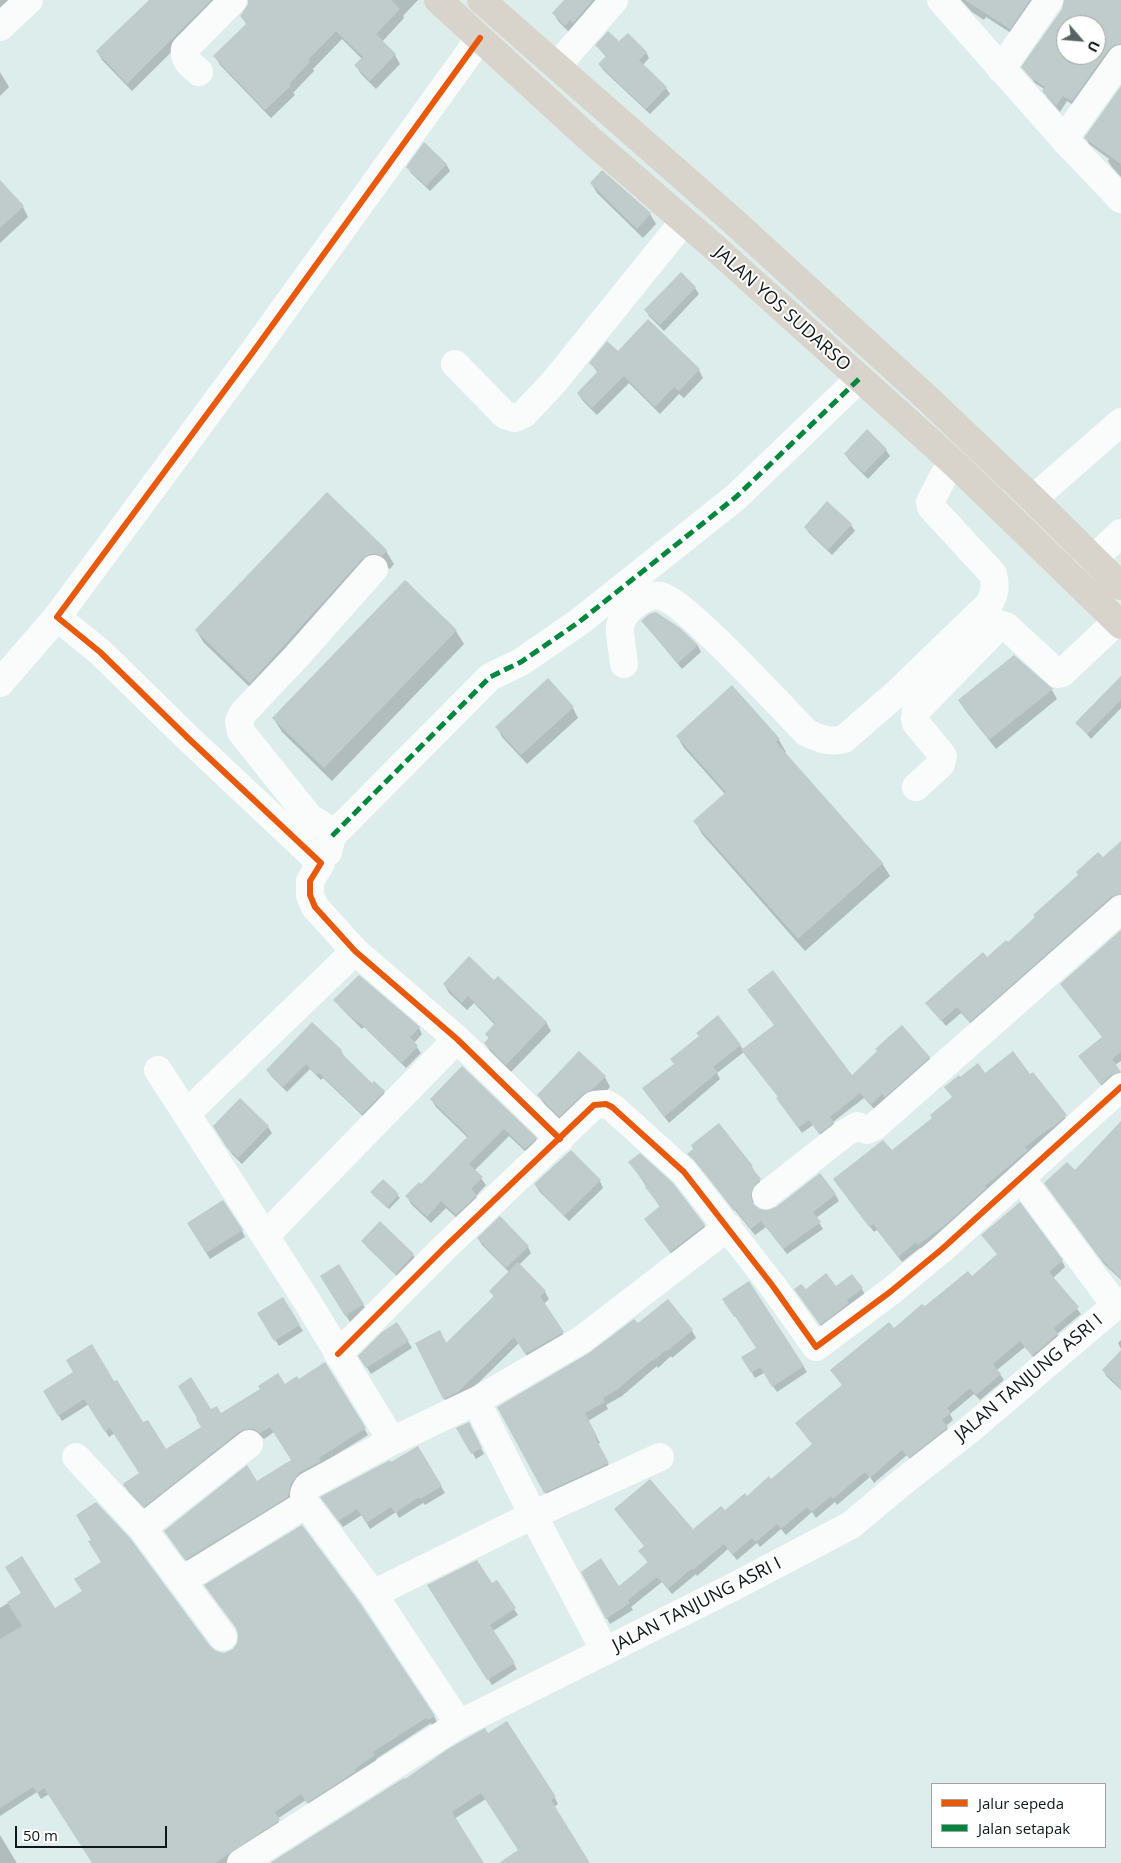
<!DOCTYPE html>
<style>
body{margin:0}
#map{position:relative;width:1121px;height:1863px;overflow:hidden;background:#dcedec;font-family:"Open Sans",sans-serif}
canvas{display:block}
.legend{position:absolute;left:931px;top:1783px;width:175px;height:65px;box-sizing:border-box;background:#fff;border:1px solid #9fa3a3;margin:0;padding:6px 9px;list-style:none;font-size:15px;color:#0e1818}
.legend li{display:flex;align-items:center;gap:10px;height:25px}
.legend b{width:25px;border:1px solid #9fa3a3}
.north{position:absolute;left:1056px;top:15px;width:50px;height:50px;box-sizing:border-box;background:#fff;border:1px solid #9fa3a3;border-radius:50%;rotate:117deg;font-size:14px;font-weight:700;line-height:20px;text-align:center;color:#0e1818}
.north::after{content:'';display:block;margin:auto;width:18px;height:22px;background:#566362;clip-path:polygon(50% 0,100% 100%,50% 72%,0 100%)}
.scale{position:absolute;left:15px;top:1826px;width:152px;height:22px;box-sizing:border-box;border:2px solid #0e1818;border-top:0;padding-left:6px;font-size:15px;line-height:18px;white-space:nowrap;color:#0e1818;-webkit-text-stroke:4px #fff;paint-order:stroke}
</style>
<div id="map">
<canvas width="1121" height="1863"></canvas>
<ul class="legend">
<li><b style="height:6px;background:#e8590c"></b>Jalur sepeda</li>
<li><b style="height:6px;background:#00873e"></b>Jalan setapak</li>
</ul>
<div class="north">U</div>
<div class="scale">50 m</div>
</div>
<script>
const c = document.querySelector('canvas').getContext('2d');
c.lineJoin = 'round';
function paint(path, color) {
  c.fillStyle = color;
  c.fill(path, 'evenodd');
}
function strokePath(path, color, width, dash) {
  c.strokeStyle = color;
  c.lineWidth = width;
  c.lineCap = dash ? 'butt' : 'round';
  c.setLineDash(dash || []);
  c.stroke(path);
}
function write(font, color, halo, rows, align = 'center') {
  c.font = font + ' "Open Sans",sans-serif';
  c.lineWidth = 4;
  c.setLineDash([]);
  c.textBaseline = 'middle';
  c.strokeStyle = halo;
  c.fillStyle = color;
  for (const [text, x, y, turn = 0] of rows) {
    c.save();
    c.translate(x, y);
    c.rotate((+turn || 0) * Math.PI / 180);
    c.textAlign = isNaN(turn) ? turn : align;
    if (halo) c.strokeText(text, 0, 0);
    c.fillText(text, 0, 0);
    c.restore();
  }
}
const shadow = new Path2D(`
 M0 0H28L0 25Z
 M150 0H224L132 91 102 60 97 51Z
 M249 0H418L403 16 404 18 382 42 395 55 400 64 376 89 361 74 356 66 362 59 342 39 313 69 314 71 293 93 295 95 271 118 220 65 215 56 247 25 241 16 249 5Z
 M566 0H606L571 34 559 22 553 13Z
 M961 0H1038L1014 35 986 17 984 20 972 12Z
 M1066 0H1121V50L1076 107 1067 101 1060 112 1047 97 1044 89 1035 83 1023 67 1063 9ZM1066 25H1096V55H1066Z
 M619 43 646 52 649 58 643 65 666 88 670 94 650 114 603 70 599 64 606 57 597 46Z
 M0 72 9 87 0 96Z
 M1121 88V177L1112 167 1108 161 1109 159 1089 144 1086 138Z
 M446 164 450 171 430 191 411 173 408 167Z
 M602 172 650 214 656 224 643 238 597 193 591 183Z
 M0 182 23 207 28 217 0 243Z
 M695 288 699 294 664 331 649 316 646 310Z
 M618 352 699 370 703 378 684 398 679 394 660 414 629 383 597 415 583 401 578 394 598 373 591 363Z
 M886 450 890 456 868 479 849 460 845 454Z
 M327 494 386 551 394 564 390 569 385 567 258 695 204 643 196 630Z
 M851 525 855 531 832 555 809 533 805 527Z
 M406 581 456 631 464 644 332 781 282 732 274 719Z
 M642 621 679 629 698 646 701 652 682 669Z
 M1121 678V708L1091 739 1077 723Z
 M1052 690 1057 699 996 749 965 710 959 701Z
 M573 708 578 718 527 764 502 737 497 727Z
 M677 736 779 740 786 752 785 753 882 863 890 876 805 951 702 834 695 821 725 794 684 748Z
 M1121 842V900L974 1027 961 1013 946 1026 927 1003 1008 944Z
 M1121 932V1061L1115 1065 1121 1073V1078L1105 1090 1083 1062 1103 1038Z
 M494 982 546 1022 551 1031 511 1072 490 1051 485 1043 489 1039 486 1034 495 1025 474 1003 467 1010 449 993 444 984Z
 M335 1000 419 1028 422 1034 414 1043 421 1053 406 1068 364 1027 362 1029 339 1006Z
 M740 1045 743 1050 852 1076 929 1057 932 1063 875 1110 864 1098 833 1122 836 1128 823 1138 813 1125 802 1133 781 1104 779 1098 744 1052 717 1073 720 1079 669 1123 643 1089Z
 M341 1051 344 1056 372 1085 384 1092 387 1098 366 1119 323 1078 321 1080 310 1069 287 1092 271 1076 268 1070Z
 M985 1075 1030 1076 1069 1122 923 1250 920 1248 902 1262 877 1230 874 1232 834 1180 891 1152Z
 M605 1077 610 1087 599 1099 566 1126 545 1105 539 1096Z
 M431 1099 536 1139 540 1146 530 1156 509 1136 475 1170 486 1185 476 1196 481 1203 461 1222 446 1208 431 1223 411 1204 407 1196 421 1186 468 1138 436 1107Z
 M1121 1123V1280L1104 1264 1049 1189 1075 1172Z
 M719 1125 752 1167 763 1187 755 1195 753 1204 759 1210 768 1212 835 1194 839 1201 816 1218 823 1229 787 1254 766 1227 755 1235 689 1154Z
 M268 1127 272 1133 242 1164 232 1154 218 1133Z
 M571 1152 600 1181 603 1188 569 1221 539 1191 535 1184Z
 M630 1162 704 1225 709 1234 676 1260 645 1219 660 1207Z
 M383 1180 400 1198 389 1209 373 1195Z
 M192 1230 242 1231 245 1237 210 1259Z
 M982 1235 1062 1261 1065 1267 1053 1278 1081 1314 1057 1334 1061 1340 1037 1361 1025 1347 997 1370 1004 1380 980 1400 974 1394 950 1414 953 1420 946 1426 951 1434 913 1463 907 1455 874 1483 870 1477 837 1505 835 1502 816 1518 812 1512 786 1535 781 1529 760 1547 757 1543 737 1560 728 1549 697 1576 696 1574 672 1594 662 1582 631 1607 633 1610 610 1624 582 1572 619 1588 648 1563 640 1551 645 1547 616 1510 693 1531 771 1481 813 1445 843 1386 831 1370 972 1277 998 1255Z
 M478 1238 528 1247 531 1253 519 1265 545 1292 549 1299 544 1304 567 1340 530 1361 519 1343 462 1399 448 1406 417 1343 444 1339 447 1344 494 1298 491 1291 509 1272 482 1245Z
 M363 1241 413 1255 417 1261 400 1279 367 1247Z
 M339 1266 367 1311 350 1322 322 1276Z
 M749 1283 807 1372 777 1392 764 1373 755 1378 743 1358 757 1348 724 1300Z
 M836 1288 862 1289 865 1295 824 1330 799 1295 805 1291Z
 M282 1299 303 1331 279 1346 259 1314Z
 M397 1324 412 1348 371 1374 360 1356Z
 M638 1325 692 1331 696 1338 672 1358 671 1356 658 1368 657 1366 622 1396 606 1405 608 1409 588 1421 600 1443 597 1445 612 1471 549 1499 498 1408Z
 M1121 1340V1349L1118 1343Z
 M1121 1351V1390L1107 1377 1103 1370Z
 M325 1364 368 1435 321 1464 291 1503 190 1565 169 1537 292 1461 274 1432 264 1439 259 1435 148 1512 128 1491 125 1485 140 1474 115 1433 109 1437 89 1404 62 1421 44 1392 114 1383 143 1424 165 1450 202 1427 211 1411 221 1414 298 1381Z
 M458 1428 472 1430 484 1454 476 1459Z
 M418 1448 445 1493 425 1505 423 1503 399 1518 396 1512 370 1529 362 1515 343 1527 326 1504Z
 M496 1582 518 1615 493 1631 517 1669 492 1685 432 1591 491 1585Z
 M23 1594 55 1609 210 1647 216 1652 434 1716 437 1722 432 1726 431 1723 376 1759 378 1762 311 1808 306 1800 277 1819 282 1827 226 1863H93L49 1794 41 1799 37 1792 0 1816V1608Z
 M506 1723 555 1798 558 1804 554 1807 589 1863H501L520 1851 486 1799 454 1819 483 1863H272L405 1781 488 1735Z
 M0 1835 15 1860 17 1863H0Z`);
const building = new Path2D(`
 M149 0H211L127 84 96 51Z
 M248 0H391L400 9 376 34 396 54 370 81 354 65 363 57 336 31 308 60 310 62 289 84 291 86 265 110 213 56 247 23 240 16 248 4Z
 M564 0H593L573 23 570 20 565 26 552 13Z
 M965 0H1030L1010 29Z
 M1064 0H1121V44L1114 45 1108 50 1072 101 1063 96 1056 106 1042 91 1045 87 1030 77 1021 67 1062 9ZM1066 25H1096V55H1066Z
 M608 31 619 41 628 33 647 52 639 60 667 87 646 109 598 64 606 56 595 45Z
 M1121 86V164L1084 138Z
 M424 142 447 164 426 186 406 167Z
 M602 170 651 213 637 229 590 183Z
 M0 180 24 206 0 228Z
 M681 272 696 287 660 325 644 310Z
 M648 319 700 369 679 391 674 387 655 407 624 376 592 408 577 393 598 371 589 363 607 341 618 351Z
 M867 429 887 449 864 473 844 454Z
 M327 492 387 550 382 556 377 554H370L362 559 250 683 195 630Z
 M827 501 852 524 828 550 804 527Z
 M405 580 457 630 324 768 272 718Z
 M656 612 680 628 698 645 678 663 641 621 649 614Z
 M1014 655 1053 689 989 740 958 700Z
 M1121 676V700L1087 734 1075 723Z
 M548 678 574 707 521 755 495 727Z
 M732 685 780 739 776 742 883 863 798 939 693 821 726 792 676 736Z
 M1121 841V894L1111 897 970 1022 957 1007 941 1021 925 1003 983 952 987 957 1006 940 1008 942 1035 917 1033 915 1078 875 1076 872 1098 852 1103 857Z
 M1121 930V1052L1112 1059 1121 1072 1111 1075 1101 1084 1078 1056 1102 1037 1060 984Z
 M469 956 494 980 498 976 547 1022 506 1065 484 1043 489 1038 485 1034 495 1023 468 996 462 1003 443 984Z
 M773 970 852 1075 877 1051 875 1049 902 1025 930 1057 885 1097 882 1094 871 1105 860 1093 830 1117 834 1122 819 1134 809 1120 798 1128 776 1098 778 1097 741 1050 774 1025 747 990Z
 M359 975 420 1027 410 1037 418 1046 402 1063 359 1022 358 1023 333 1000Z
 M718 1015 741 1045 713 1067 718 1072 664 1117 642 1088 674 1064 670 1059 699 1036 696 1033Z
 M312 1022 342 1050 340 1052 372 1083 374 1081 385 1091 362 1114 319 1073 317 1075 306 1064 283 1087 266 1070Z
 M579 1051 606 1076 593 1089 583 1094 559 1117 537 1095Z
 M1013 1051 1030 1074 1033 1072 1067 1115 1052 1128 1051 1127 1025 1147 1028 1150 985 1186 986 1188 944 1226 918 1245 916 1242 898 1257 873 1224 869 1227 833 1179 883 1140 892 1150 932 1118 930 1115 952 1097 944 1087 959 1075 960 1077 978 1063 985 1073Z
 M462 1066 537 1138 525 1149 504 1129 469 1164 483 1177 471 1189 477 1195 456 1215 441 1201 427 1217 405 1196 419 1182 421 1184 468 1136 430 1099Z
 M240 1098 269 1126 238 1158 227 1148 213 1126Z
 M1121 1121V1279L1099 1257 1044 1183 1067 1162 1075 1170Z
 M719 1123 753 1166 751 1167 761 1179 752 1189 751 1197 753 1204 760 1209 768 1210 776 1207 820 1173 836 1194 813 1212 821 1222 783 1249 761 1221 751 1229 736 1210 734 1211 696 1162 687 1154 693 1149 691 1145Z
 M571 1150 601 1180 564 1216 534 1184Z
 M640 1153 673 1183 705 1225 670 1252 644 1219 660 1206 645 1187 647 1185 628 1162Z
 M383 1179 399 1194 387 1208 370 1192Z
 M223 1200 243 1230 206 1253 187 1223Z
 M1020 1202 1063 1260 1049 1272 1079 1307 1054 1328 1058 1334 1032 1356 1020 1341 993 1364 1001 1374 976 1395 970 1388 947 1408 951 1413 942 1420 948 1427 909 1458 902 1450 870 1478 865 1472 833 1499 831 1496 812 1512 807 1507 781 1529 777 1524 756 1542 752 1538 732 1555 724 1544 693 1570 691 1569 668 1589 657 1577 628 1600 630 1603 606 1619 581 1572 601 1558 619 1586 648 1562 638 1551 644 1546 614 1509 650 1479 693 1529 721 1506 725 1510 745 1493 747 1496 769 1476 771 1479 812 1444 795 1423 842 1385 830 1370 889 1322 894 1328 922 1304 925 1306 968 1271 972 1276 997 1254 981 1235Z
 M500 1216 529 1246 506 1268 477 1238Z
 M380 1221 414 1254 396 1274 361 1241Z
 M518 1262 546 1291 540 1296 564 1332 525 1354 514 1337 458 1392 443 1399 415 1343 440 1330 446 1343 494 1296 489 1291Z
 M339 1264 364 1304 345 1316 320 1276Z
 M826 1273 836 1286 852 1274 863 1288 847 1300 849 1303 820 1325 794 1289 801 1284 806 1289Z
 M749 1281 804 1366 772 1387 760 1367 751 1373 741 1357 756 1348 735 1316 734 1317 722 1299Z
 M283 1297 300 1325 274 1341 257 1313Z
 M668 1299 693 1330 667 1351 666 1350 653 1361 652 1360 618 1389 603 1398 605 1402 585 1413 597 1436 595 1437 609 1463 544 1493 497 1407 589 1353 634 1319 638 1323Z
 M397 1322 409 1341 366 1368 358 1356 382 1332Z
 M92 1344 114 1381 117 1380 143 1422 148 1420 166 1449 201 1427 196 1419 197 1418 178 1386 191 1377 211 1409 217 1406 221 1413 260 1389 258 1386 278 1373 285 1384 297 1376 299 1379 325 1362 366 1428 319 1458 321 1461 300 1472 291 1483 288 1497 185 1560 164 1531 247 1465 257 1481 291 1460 270 1427 260 1433 254 1429H246L239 1432 144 1507 123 1485 124 1483 139 1473 110 1428 105 1432 84 1399 58 1416 43 1391 73 1372 66 1360Z
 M1121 1350V1389L1102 1370Z
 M469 1422 482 1448 471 1454 456 1428Z
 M418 1446 442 1486 420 1499 419 1497 395 1513 391 1507 366 1523 357 1509 338 1521 320 1497 390 1460 391 1462Z
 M96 1502 130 1538 210 1646 216 1651 224 1653 233 1649 237 1643 238 1635 236 1628 204 1585 302 1525 360 1603 435 1716 428 1720 426 1718 373 1752 375 1755 355 1769 356 1771 307 1803 301 1794 275 1812 280 1820 215 1863H92L44 1788 37 1793 33 1787 0 1808V1639L22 1626 7 1602 21 1593 5 1567 22 1556 55 1608 82 1591 74 1579 101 1562 88 1541 91 1540 76 1515Z
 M477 1560 492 1583 497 1580 516 1608 490 1625 515 1663 487 1680 427 1585Z
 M507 1721 556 1797 551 1800 590 1863H499L518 1850 481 1793 452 1812 484 1863H270L404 1778 405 1779 448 1749 485 1728 488 1733Z`);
const minor = new Path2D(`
 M941 0 1064 139 1121 199
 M0 27 29 0
 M557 66 614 0
 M1001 69 1049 0
 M199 72C192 66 183 60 185 49L233 0
 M1064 139 1121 59
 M455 364 505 415 515 418 524 414 554 382 684 221
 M1033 499 1121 422
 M1077 575 1121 533
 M57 617 100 652 189 739 321 863 310 881V895L315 907 355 951 457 1039 560 1139
 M624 664C623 653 619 635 620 626 623 611 645 593 660 596 683 599 785 711 807 733 821 739 830 743 844 739L897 693 989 604C995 593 996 586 993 574L931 507 930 502 944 475 954 463
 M0 683 57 617 253 352 480 38
 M916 787 941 764 943 756 916 723 915 718 916 711 998 627 1002 625 1006 626 1058 674 1062 673 1117 621
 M332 836 490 677 521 662 579 622 736 497 859 379
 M328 852 332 836 328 829 310 818 241 732 239 721 243 713 296 657 374 569
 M158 1070 305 1298 392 1441
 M186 1114 355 951
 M1021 1178 1115 1305
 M766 1195 845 1133 857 1126 867 1130 874 1127 1121 909
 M265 1236 457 1039
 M338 1354 445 1247 594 1105 606 1104 612 1107 684 1172 772 1285 816 1347 890 1292 942 1249 1121 1087
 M476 1401 533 1515 605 1651
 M76 1457 142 1528 223 1637
 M142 1528 249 1444
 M181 1581 306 1504
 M373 1594 533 1515 660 1457
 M459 1724 373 1594 306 1504C303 1496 303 1493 308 1486L392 1441 476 1401 581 1340 728 1227
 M241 1863 459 1724 739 1584 851 1525 900 1484 968 1431 1121 1301`);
const highway = new Path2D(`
 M438 0 592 141 713 246 954 463 1121 625
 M481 0 732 220 927 398 1033 499 1121 586`);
const quiet = new Path2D(`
 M332 836 490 677 521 662 579 622 736 497 859 379`);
const cycleway = new Path2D(`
 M480 38 253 352 57 617 100 652 189 739 321 863 310 881V895L315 907 355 951 457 1039 560 1139
 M338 1354 445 1247 594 1105 606 1104 612 1107 684 1172 772 1285 816 1347 890 1292 942 1249 1121 1087`);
const streetNames = [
 ["JALAN YOS SUDARSO",782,309,42],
 ["JALAN TANJUNG ASRI I",1029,1378,-40],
 ["JALAN TANJUNG ASRI I",697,1605,-27]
];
paint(shadow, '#0003');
paint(building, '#bfcccb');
strokePath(minor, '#fafcfc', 28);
strokePath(highway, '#d9d4cb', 28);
strokePath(quiet, '#00873e', 5, [10, 5]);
strokePath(cycleway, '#e8590c', 6);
write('18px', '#0e1818', '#fff', streetNames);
</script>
